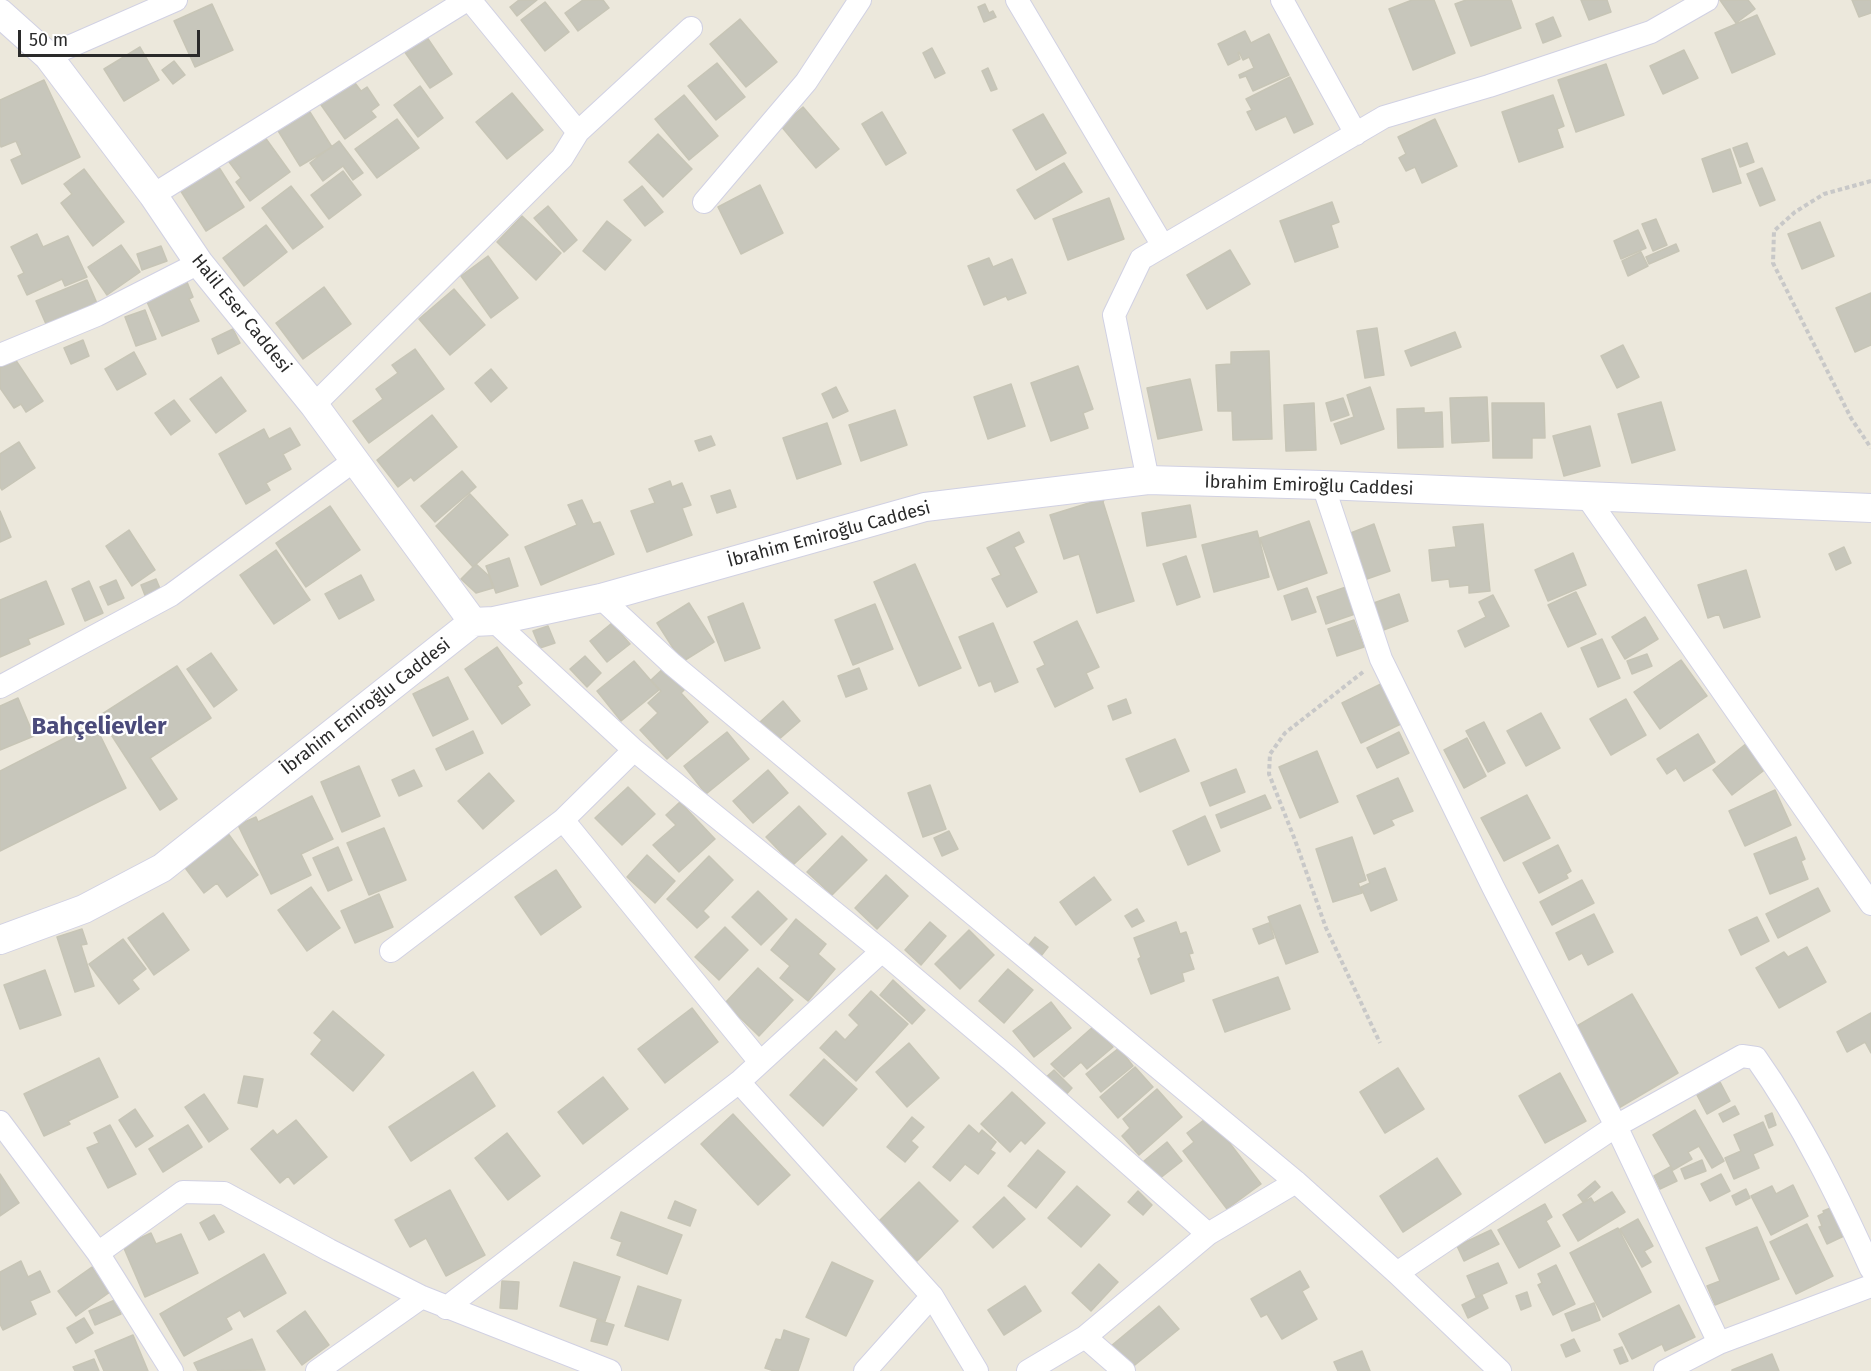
<!DOCTYPE html>
<meta charset="utf-8">
<style>
body{margin:0}
#map{position:relative;width:1871px;height:1371px;overflow:hidden;background:#ece8dc;font-family:"Fira Sans",sans-serif}
canvas{display:block}
.scale{position:absolute;left:18px;top:30px;width:182px;height:27px;box-sizing:border-box;border:3px solid #2a2a2a;border-top:0;padding-left:8px;font-size:18px;line-height:21px;white-space:nowrap;color:#2a2a2a;-webkit-text-stroke:4px #fff;paint-order:stroke}
</style>
<div id="map">
<canvas width="1871" height="1371"></canvas>
<div class="scale">50 m</div>
</div>
<script>
const c = document.querySelector('canvas').getContext('2d');
c.lineJoin = 'round';
function paint(path, color) {
  c.fillStyle = color;
  c.fill(path, 'evenodd');
}
function strokePath(path, color, width, dash) {
  c.strokeStyle = color;
  c.lineWidth = width;
  c.lineCap = dash ? 'butt' : 'round';
  c.setLineDash(dash || []);
  c.stroke(path);
}
function write(font, color, halo, rows, align = 'center') {
  c.font = font + ' "Fira Sans",sans-serif';
  c.lineWidth = 4.5;
  c.setLineDash([]);
  c.textBaseline = 'middle';
  c.strokeStyle = halo;
  c.fillStyle = color;
  for (const [text, x, y, turn = 0] of rows) {
    c.save();
    c.translate(x, y);
    c.rotate((+turn || 0) * Math.PI / 180);
    c.textAlign = isNaN(turn) ? turn : align;
    if (halo) c.strokeText(text, 0, 0);
    c.fillText(text, 0, 0);
    c.restore();
  }
}
const building = new Path2D(`
 M519 0H537L517 16 510 7Z
 M583 0H603L609 8 578 31 565 13Z
 M1412 0H1434L1455 53 1413 70 1389 9Z
 M1466 0H1511L1521 28 1471 46 1455 4Z
 M1581 0H1607L1611 12 1589 20Z
 M1720 0H1748L1755 9 1736 23Z
 M1852 0H1871V13L1859 17Z
 M545 2 569 32 545 51 521 20Z
 M212 4 233 50 195 67 174 21Z
 M985 4 989 13 993 11 996 17 984 22 978 7Z
 M1757 15 1775 54 1732 73 1715 33Z
 M1553 17 1561 36 1543 43 1536 24Z
 M740 19 777 62 746 87 710 44Z
 M1245 31 1251 43 1269 34 1289 75 1253 91 1246 76 1240 78 1239 75 1254 68 1249 57 1243 60 1239 52 1238 53 1240 59 1228 65 1218 44Z
 M424 33 452 74 430 88 402 48Z
 M140 47 159 80 124 101 104 69Z
 M932 48 945 73 935 78 923 53Z
 M1684 50 1698 78 1663 94 1650 66Z
 M174 61 185 75 173 84 162 70Z
 M717 63 745 97 716 120 688 86Z
 M1606 64 1624 115 1576 132 1558 80Z
 M988 68 997 89 991 91 982 71Z
 M1290 77 1313 124 1294 133 1286 116 1256 130 1247 112 1252 110 1246 99Z
 M352 79 361 91 367 87 379 105 371 111 376 117 345 139 319 102Z
 M44 80 80 157 22 184 11 160 22 155 16 141 1 147 0 144V100Z
 M420 86 443 118 418 137 394 105Z
 M512 93 543 130 507 159 476 122Z
 M684 95 718 136 689 160 655 119Z
 M1553 95 1564 126 1557 129 1563 147 1519 162 1502 112Z
 M803 107 839 149 816 168 781 126Z
 M308 109 332 147 300 166 277 129Z
 M882 112 906 153 886 165 862 124Z
 M1043 114 1066 153 1036 170 1013 130Z
 M397 119 419 148 377 178 355 149Z
 M1435 119 1457 166 1422 183 1415 167 1406 171 1399 158 1406 154 1398 137Z
 M259 129 290 172 250 201 236 182 241 178 224 155Z
 M658 134 692 169 663 197 629 162Z
 M339 141 363 173 353 180 343 166 323 181 310 163Z
 M1747 143 1754 162 1740 167 1733 148Z
 M1730 149 1741 183 1713 192 1702 159Z
 M215 161 244 207 206 231 177 185Z
 M1064 163 1082 192 1035 219 1017 190Z
 M1762 168 1775 200 1760 206 1747 174Z
 M84 169 124 222 93 246 61 203 72 194 64 184Z
 M343 171 361 195 329 219 311 195Z
 M760 185 783 233 741 254 718 207Z
 M291 186 323 227 293 249 262 208Z
 M642 186 663 212 645 226 624 200Z
 M1109 198 1124 239 1068 260 1053 219Z
 M1332 202 1339 222 1331 225 1338 247 1295 262 1280 221Z
 M548 206 577 240 564 252 534 218Z
 M522 216 561 253 536 280 497 242Z
 M1656 219 1667 245 1653 251 1642 224Z
 M607 221 631 240 605 270 583 251Z
 M1820 222 1834 256 1802 269 1788 234Z
 M266 225 287 252 244 286 223 258Z
 M1638 230 1646 248 1621 259 1614 241Z
 M37 234 43 247 68 236 87 277 65 286 62 279 27 295 18 276 24 273 11 247Z
 M1676 244 1679 251 1649 264 1646 257Z
 M121 245 140 272 107 295 88 267Z
 M161 246 167 261 142 270 137 254Z
 M1230 250 1250 284 1207 309 1187 275Z
 M1641 252 1648 266 1628 276 1622 261Z
 M488 256 518 298 491 318 461 276Z
 M989 258 993 267 1012 259 1026 293 1008 300 1006 296 984 305 968 266Z
 M185 277 193 297 189 299 199 321 162 336 144 295Z
 M87 280 99 308 49 331 36 301Z
 M324 287 351 324 303 359 276 323Z
 M454 289 485 325 450 355 419 319Z
 M1871 293V345L1855 352 1836 308Z
 M145 310 156 339 136 346 125 317Z
 M1377 328 1384 375 1365 378 1357 331Z
 M233 329 240 343 218 354 212 339Z
 M1455 332 1461 347 1411 366 1405 351Z
 M83 340 89 356 71 364 64 348Z
 M1623 345 1639 377 1617 388 1601 356Z
 M415 349 444 389 369 443 353 421 383 399 376 389 398 373 392 365Z
 M1269 351 1272 439 1233 440 1232 411H1218L1216 365 1231 364V352Z
 M134 352 146 374 117 390 105 369Z
 M15 359 43 401 26 412 21 404 14 408 0 388V368Z
 M1078 366 1093 409 1083 413 1088 428 1051 441 1031 383Z
 M491 369 507 388 491 402 475 383Z
 M221 377 246 411 216 433 190 399Z
 M1190 379 1202 430 1158 439 1147 388Z
 M1011 384 1025 426 988 439 974 397Z
 M836 387 848 411 833 418 822 394Z
 M1370 387 1384 429 1341 444 1334 424 1354 417 1347 395Z
 M1487 397 1489 441 1452 443 1450 398Z
 M1343 398 1349 415 1331 421 1326 403Z
 M174 400 190 421 171 435 155 413Z
 M1661 402 1675 450 1632 463 1618 414Z
 M1314 403 1316 450 1286 451 1284 405Z
 M1492 403H1544L1545 438H1532V458H1493Z
 M1424 408V413L1442 412 1443 447 1398 448 1397 409Z
 M895 410 907 445 861 461 849 425Z
 M432 415 457 447 414 481 411 477 398 487 377 460Z
 M827 423 841 464 797 479 783 438Z
 M1590 426 1600 466 1564 476 1553 436Z
 M290 428 300 445 283 454 291 469 266 483 270 490 246 504 219 454 264 429 269 439Z
 M711 436 715 445 699 451 695 441Z
 M19 442 35 468 2 490 0 487V454Z
 M462 471 476 487 435 522 421 506Z
 M670 481 672 487 682 483 691 505 682 508 692 535 647 552 631 511 655 503 649 489Z
 M730 490 736 507 717 513 711 496Z
 M470 494 508 535 473 567 436 526Z
 M1105 498 1103 502 1134 601 1097 613 1079 554 1064 559 1050 515Z
 M582 500 593 524 600 522 614 554 541 585 525 547 577 525 568 505Z
 M1190 505 1196 537 1147 546 1142 513Z
 M330 506 360 550 306 587 276 543Z
 M0 511 11 537 0 542Z
 M1309 521 1327 573 1278 590 1260 538Z
 M1374 524 1390 571 1364 580 1348 534Z
 M1483 524 1490 591 1469 593V585L1450 587 1449 579 1432 581 1429 550 1456 547 1453 527Z
 M129 530 155 570 132 586 106 546Z
 M1257 531 1269 577 1214 592 1202 545Z
 M1019 532 1024 542 1014 547 1037 592 1007 607 992 579 1001 575 987 548Z
 M1844 547 1851 563 1836 570 1829 554Z
 M276 550 310 600 274 624 240 575Z
 M1573 553 1586 585 1548 601 1535 570Z
 M1186 556 1200 597 1177 605 1163 564Z
 M509 558 518 586 496 593 486 566Z
 M476 564 489 576 493 588 476 593 461 579Z
 M915 564 961 668 919 686 874 582Z
 M1746 570 1760 617 1724 628 1719 614 1708 618 1698 585Z
 M361 575 374 600 339 619 325 594Z
 M156 579 161 591 146 598 141 585Z
 M116 580 124 598 108 605 100 587Z
 M46 581 64 624 28 639 30 644 0 657V600Z
 M89 581 103 613 85 621 72 589Z
 M1346 587 1355 614 1326 624 1317 597Z
 M1307 588 1316 612 1292 620 1284 596Z
 M1576 592 1596 634 1568 647 1548 605Z
 M1399 594 1408 621 1378 632 1368 605Z
 M1493 595 1509 626 1465 647 1458 631 1486 617 1479 602Z
 M689 603 714 642 682 662 657 623Z
 M743 603 760 648 725 661 708 617Z
 M875 604 893 649 853 665 835 620Z
 M1645 617 1658 639 1625 659 1612 637Z
 M1354 620 1364 647 1337 656 1328 629Z
 M1077 621 1099 667 1086 673 1093 688 1055 707 1037 669 1045 665 1034 642Z
 M612 623 630 644 607 662 590 641Z
 M993 623 1018 682 995 692 991 681 979 686 959 637Z
 M548 626 555 643 540 648 533 631Z
 M1602 639 1620 678 1598 687 1581 648Z
 M497 647 522 683 517 686 530 705 502 724 465 669Z
 M211 653 237 690 214 707 187 669Z
 M1647 654 1652 666 1632 674 1627 661Z
 M585 656 601 673 587 687 570 669Z
 M1681 660 1707 696 1660 729 1634 692Z
 M634 661 659 690 621 721 597 691Z
 M177 666 211 718 150 758 177 799 160 810 99 716Z
 M666 666 686 688 681 693 708 722 667 759 640 730 658 713 648 703 661 691 651 680Z
 M859 668 867 689 846 697 838 676Z
 M448 677 468 719 433 736 413 694Z
 M1385 682 1405 722 1361 743 1342 703Z
 M18 698 34 736 0 750V706Z
 M1126 699 1131 713 1113 720 1108 706Z
 M1626 699 1646 735 1611 755 1590 719Z
 M783 701 800 721 777 741 760 722Z
 M1541 713 1560 748 1526 766 1507 731Z
 M1484 722 1505 763 1488 772 1466 731Z
 M94 723 126 788 0 851V771Z
 M473 731 483 753 446 770 436 749Z
 M727 732 749 759 706 794 684 766Z
 M1399 732 1409 753 1377 768 1367 748Z
 M1698 734 1715 762 1684 781 1676 768 1667 774 1657 759Z
 M1467 738 1486 776 1464 788 1444 750Z
 M1175 739 1189 771 1140 792 1126 759Z
 M1747 743 1767 768 1732 795 1713 770Z
 M1317 751 1338 802 1300 818 1279 767Z
 M359 766 380 816 342 832 321 782Z
 M1236 769 1245 792 1210 806 1201 783Z
 M414 770 422 786 399 796 392 780Z
 M768 770 788 793 753 823 733 801Z
 M489 773 514 801 483 829 458 801Z
 M1398 778 1413 811 1391 820 1394 825 1374 834 1357 796Z
 M930 785 946 829 923 837 908 793Z
 M628 787 655 814 622 845 595 818Z
 M1775 790 1791 825 1745 846 1729 811Z
 M1265 795 1271 808 1221 828 1216 815Z
 M1527 795 1550 838 1504 861 1481 818Z
 M312 796 333 839 301 854 311 875 271 894 238 825 256 817 258 822Z
 M680 802 715 839 679 872 653 845 676 825 666 815Z
 M799 806 826 834 793 865 766 837Z
 M1205 816 1220 851 1188 865 1173 831Z
 M384 828 406 880 369 895 347 843Z
 M949 831 958 849 942 856 934 838Z
 M227 832 258 875 227 897 217 883 204 893 183 865Z
 M842 836 867 860 832 895 807 872Z
 M1352 837 1366 880 1358 883 1362 893 1333 902 1316 849Z
 M1796 837 1805 859 1801 861 1808 879 1770 894 1754 854Z
 M1558 845 1571 871 1566 874 1568 878 1539 893 1523 863Z
 M338 847 352 880 328 891 313 858Z
 M647 855 675 881 655 903 627 877Z
 M709 856 733 880 703 911 709 917 697 928 667 899Z
 M1385 868 1397 900 1371 911 1361 887 1370 883 1367 875Z
 M556 870 581 907 541 935 515 897Z
 M886 875 908 896 877 929 855 908Z
 M1094 877 1111 900 1076 925 1060 902Z
 M1582 880 1594 903 1552 925 1540 902Z
 M311 887 340 928 307 951 278 910Z
 M1818 888 1830 911 1778 938 1766 914Z
 M758 891 787 919 761 945 732 917Z
 M379 894 393 927 355 943 341 911Z
 M1300 905 1318 952 1286 964 1268 917Z
 M1137 909 1144 921 1132 927 1125 916Z
 M163 913 189 950 154 975 128 938Z
 M1594 914 1613 952 1588 965 1582 953 1569 960 1556 933Z
 M1757 917 1769 941 1741 955 1729 930Z
 M796 919 826 944 818 954 835 969 808 1001 780 978 790 966 771 950Z
 M930 922 946 936 921 965 905 950Z
 M1176 922 1180 934 1186 932 1193 953 1189 954 1194 969 1182 973 1184 981 1151 994 1138 959 1141 957 1134 938Z
 M1269 923 1274 938 1259 944 1253 929Z
 M725 927 748 950 719 980 695 957Z
 M82 929 87 944 81 945 94 986 75 992 57 937Z
 M969 930 994 955 960 989 935 964Z
 M1035 937 1048 947 1041 956 1028 946Z
 M123 939 146 969 132 980 139 989 119 1004 89 964Z
 M1807 947 1826 982 1779 1008 1756 968 1784 952 1788 957Z
 M758 968 793 1000 759 1036 725 1003Z
 M1008 969 1033 990 1004 1023 979 1001Z
 M45 970 61 1015 20 1029 4 985Z
 M1278 977 1290 1009 1225 1032 1213 1000Z
 M893 980 925 1010 912 1024 880 995Z
 M871 991 908 1024 856 1081 820 1048 836 1031 845 1040 859 1025 849 1015Z
 M1632 994 1678 1073 1617 1109 1570 1030Z
 M1051 1002 1071 1028 1034 1057 1013 1031Z
 M692 1008 718 1042 665 1083 638 1049Z
 M333 1011 384 1055 353 1091 311 1054 322 1040 314 1033Z
 M1871 1013V1053L1865 1042 1847 1052 1837 1032Z
 M1094 1026 1113 1047 1087 1069 1081 1062 1064 1077 1051 1064Z
 M909 1043 939 1078 907 1107 876 1072Z
 M1119 1048 1133 1066 1101 1092 1086 1074Z
 M99 1058 118 1097 68 1121 70 1124 44 1136 24 1094Z
 M824 1059 857 1089 823 1126 790 1095Z
 M1135 1067 1153 1087 1118 1118 1100 1097Z
 M1398 1068 1424 1109 1385 1133 1360 1092Z
 M1054 1070 1072 1088 1062 1099 1043 1080Z
 M473 1072 495 1106 411 1161 389 1127Z
 M1560 1073 1586 1121 1545 1143 1519 1096Z
 M244 1076 263 1079 257 1107 238 1103Z
 M603 1077 628 1109 583 1144 558 1112Z
 M1720 1082 1730 1101 1707 1114 1697 1095Z
 M1157 1089 1182 1117 1139 1155 1122 1136 1130 1128 1123 1119Z
 M1012 1092 1045 1123 1025 1144 1021 1140 1010 1152 981 1124Z
 M204 1094 228 1129 209 1142 185 1107Z
 M1735 1106 1739 1114 1723 1122 1719 1114Z
 M135 1109 153 1136 136 1147 119 1120Z
 M1695 1110 1724 1161 1712 1168 1699 1146 1688 1152 1692 1159 1673 1170 1653 1135Z
 M1772 1113 1776 1125 1769 1128 1765 1116Z
 M733 1114 790 1175 758 1205 701 1144Z
 M1209 1116 1261 1184 1227 1209 1183 1151 1194 1142 1187 1133Z
 M912 1117 924 1127 911 1141 918 1147 905 1162 887 1147Z
 M296 1120 327 1157 294 1184 288 1176 280 1183 251 1149 273 1130 277 1135Z
 M1763 1122 1773 1145 1753 1154 1759 1168 1734 1179 1725 1158 1741 1151 1734 1135Z
 M110 1125 136 1174 108 1188 87 1148 99 1143 94 1133Z
 M188 1125 202 1147 163 1172 149 1149Z
 M969 1125 979 1134 982 1130 996 1142 990 1150 995 1153 978 1174 965 1164 950 1181 933 1167Z
 M507 1133 540 1176 508 1200 475 1158Z
 M1167 1142 1182 1161 1159 1179 1144 1161Z
 M1038 1150 1065 1172 1036 1208 1008 1186Z
 M1437 1158 1461 1194 1403 1232 1380 1196Z
 M1702 1160 1706 1171 1685 1179 1681 1169Z
 M1670 1167 1677 1181 1660 1189 1654 1176Z
 M0 1174 19 1203 0 1216Z
 M1721 1174 1730 1191 1710 1201 1701 1184Z
 M1595 1181 1600 1187 1583 1202 1578 1195Z
 M919 1182 958 1221 917 1261 879 1221Z
 M1793 1185 1808 1216 1771 1235 1751 1196 1772 1186 1776 1194Z
 M1077 1186 1110 1215 1081 1247 1048 1218Z
 M1746 1189 1750 1198 1736 1205 1732 1196Z
 M450 1190 485 1255 446 1276 426 1238 410 1247 395 1220Z
 M1138 1191 1152 1205 1143 1215 1128 1202Z
 M1612 1192 1625 1212 1578 1241 1563 1215 1591 1198 1594 1203Z
 M1004 1197 1025 1219 993 1248 973 1227Z
 M675 1201 696 1210 690 1226 668 1218Z
 M1545 1204 1552 1217 1546 1221 1560 1246 1519 1268 1498 1230Z
 M1833 1207 1846 1235 1827 1244 1819 1227 1822 1226 1818 1216 1824 1213 1823 1211Z
 M621 1212 682 1235 667 1274 617 1255 622 1242 611 1238Z
 M214 1215 224 1232 209 1240 200 1223Z
 M1638 1219 1653 1246 1644 1251 1651 1262 1642 1267 1620 1229Z
 M1807 1224 1833 1276 1796 1294 1770 1242Z
 M1757 1227 1779 1279 1715 1305 1707 1286 1720 1281 1706 1248Z
 M1618 1228 1651 1292 1603 1317 1570 1253Z
 M1491 1230 1499 1244 1464 1261 1457 1246Z
 M151 1233 156 1244 181 1234 198 1273 145 1297 123 1246Z
 M264 1254 286 1293 244 1317 240 1310 226 1318 232 1329 184 1356 160 1314Z
 M21 1261 28 1277 40 1271 50 1292 30 1301 36 1314 3 1330 0 1324V1272Z
 M574 1262 620 1277 605 1321 560 1306Z
 M832 1262 873 1281 846 1336 806 1317Z
 M1498 1263 1507 1283 1476 1297 1467 1276Z
 M1099 1264 1118 1282 1091 1311 1072 1293Z
 M1556 1265 1575 1304 1553 1315 1538 1285 1542 1283 1538 1274Z
 M92 1267 110 1292 76 1316 58 1291Z
 M1300 1271 1309 1287 1302 1291 1317 1319 1282 1339 1267 1314 1261 1317 1251 1299Z
 M502 1281 519 1282 517 1309 500 1308Z
 M638 1286 681 1300 668 1340 625 1326Z
 M1025 1286 1041 1311 1004 1335 988 1310Z
 M1527 1292 1531 1306 1521 1310 1516 1296Z
 M1482 1295 1488 1308 1468 1318 1462 1305Z
 M115 1300 121 1314 95 1325 89 1311Z
 M1594 1303 1600 1320 1572 1331 1565 1314Z
 M1679 1305 1695 1337 1665 1351 1662 1344 1632 1359 1619 1334Z
 M1159 1306 1179 1329 1130 1369 1111 1346Z
 M305 1311 329 1345 302 1365 277 1331Z
 M84 1318 93 1333 76 1343 67 1328Z
 M597 1320 614 1325 607 1345 591 1341Z
 M784 1330 809 1339 798 1371H774L765 1368 776 1339 781 1340Z
 M133 1335 148 1371H104L95 1351Z
 M252 1339 265 1370 198 1371 194 1363Z
 M1574 1339 1580 1351 1566 1357 1561 1345Z
 M1622 1347 1628 1361 1620 1364 1614 1350Z
 M1362 1351 1370 1371H1338L1334 1362Z
 M1772 1354 1779 1371H1732V1370Z
 M94 1359 99 1371H75L73 1367Z`);
const path = new Path2D(`
 M1871 181 1824 194 1795 212 1774 231 1773 263 1851 418 1871 448
 M1363 672 1285 733 1270 754 1269 774 1295 840 1326 928 1380 1043`);
const minor = new Path2D(`
 M1017 0 1163 246
 M1282 0 1356 134
 M48 56 176 0
 M578 132 691 28
 M153 195 467 0
 M704 202 806 82 860 0
 M0 355 97 315 199 263
 M314 405 562 158 578 132 470 0
 M1148 480 1114 315 1141 259 1384 117 1489 86 1651 32 1707 0
 M1323 485 1381 659 1493 887 1616 1126 1719 1343
 M1587 497 1871 904
 M601 598 672 664 1296 1182 1397 1273
 M494 621 634 750 882 951 1010 1059 1208 1234
 M0 687 171 595 355 460
 M563 820 760 1062
 M391 951 563 820 634 750
 M739 1082 932 1296 865 1371
 M0 1122 98 1253 183 1192 224 1193 329 1250 422 1297 610 1371
 M98 1253 172 1371
 M932 1296 977 1371
 M446 1308 739 1082 882 951
 M1085 1337 1124 1371
 M317 1371 422 1297
 M1028 1371 1085 1337 1208 1234 1296 1182
 M1500 1371 1397 1273 1616 1126 1742 1056 1756 1058C1802 1123 1838 1196 1871 1269
 M1665 1371 1719 1343 1871 1286`);
const tertiary = new Path2D(`
 M0 13 48 56 153 195 199 263 314 405 473 622
 M0 940 84 909 162 868 473 622 494 621 601 598 925 507 1148 480 1323 485 1871 508`);
const streetNames = [
 ["Halil Eser Caddesi",241,314,51],
 ["İbrahim Emiroğlu Caddesi",1309,486,2],
 ["İbrahim Emiroğlu Caddesi",829,535,-15],
 ["İbrahim Emiroğlu Caddesi",366,707,-38]
];
const districtNames = [
 ["Bahçelievler",99,727]
];
paint(building, '#c7c6bb');
strokePath(building, '#c7c5b6', 1.5);
strokePath(minor, '#d1d1e3', 24);
strokePath(tertiary, '#d1d1e3', 30);
strokePath(path, '#c8c8c8', 4, [4.5, 3]);
strokePath(minor, '#fff', 22);
strokePath(tertiary, '#fff', 28);
write('18px', '#2a2a2a', '#fff', streetNames);
write('bold 24px', '#4b4b7b', '#fff', districtNames);
</script>
